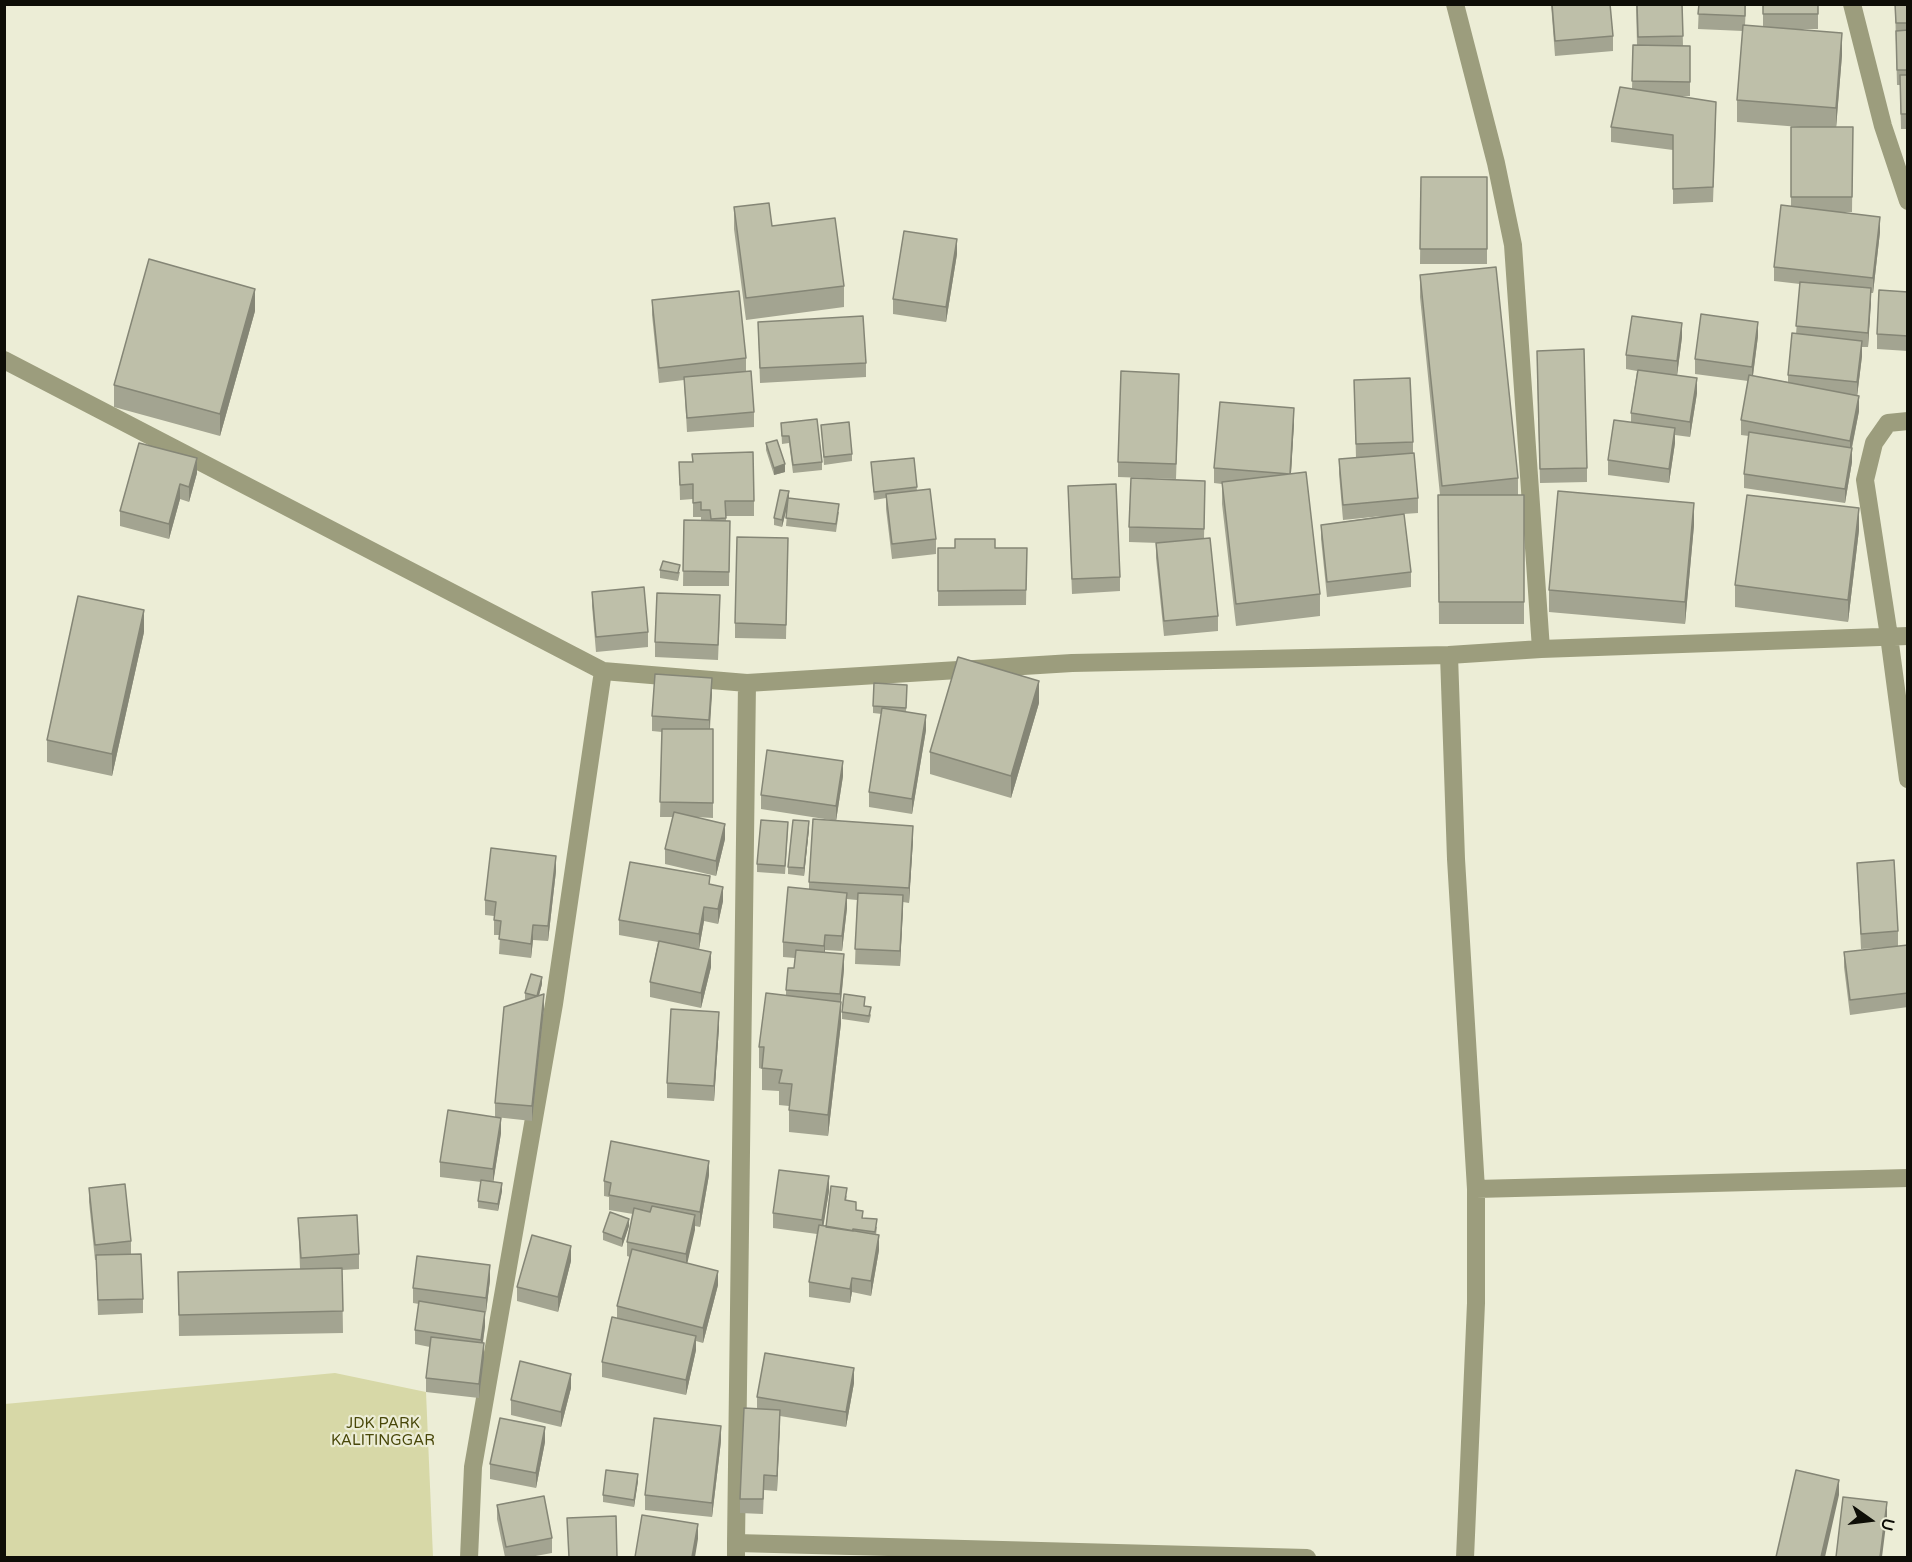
<!DOCTYPE html>
<style>
body{margin:0}
#map{position:relative;width:1912px;height:1562px;overflow:hidden;background:#ecedd6;font-family:"Varela Round",sans-serif}
canvas{display:block}
.frame{position:absolute;inset:0;border:6px solid #0e0e07;pointer-events:none}
.north{position:absolute;left:1840px;top:1490px;width:60px;height:60px;-webkit-text-stroke:4px #ecedd6;paint-order:stroke;rotate:104deg;font-size:16px;font-weight:700;line-height:24px;text-align:center;color:#0e0e07}
.north::after{content:'';display:block;margin:auto;width:21px;height:27px;background:#0e0e07;clip-path:polygon(50% 0,100% 100%,50% 72%,0 100%)}
</style>
<div id="map">
<canvas width="1912" height="1562"></canvas>
<div class="frame"></div>
<div class="north">U</div>
</div>
<script>
const c = document.querySelector('canvas').getContext('2d');
c.lineJoin = 'round';
function paint(path, color) {
  c.fillStyle = color;
  c.fill(path, 'evenodd');
}
function strokePath(path, color, width, dash) {
  c.strokeStyle = color;
  c.lineWidth = width;
  c.lineCap = dash ? 'butt' : 'round';
  c.setLineDash(dash || []);
  c.stroke(path);
}
function write(font, color, halo, rows, align = 'center') {
  c.font = font + ' "Varela Round",sans-serif';
  c.lineWidth = 4.5;
  c.setLineDash([]);
  c.textBaseline = 'middle';
  c.strokeStyle = halo;
  c.fillStyle = color;
  for (const [text, x, y, turn = 0] of rows) {
    c.save();
    c.translate(x, y);
    c.rotate((+turn || 0) * Math.PI / 180);
    c.textAlign = isNaN(turn) ? turn : align;
    if (halo) c.strokeText(text, 0, 0);
    c.fillText(text, 0, 0);
    c.restore();
  }
}
const green = new Path2D(`
 M335 1373 426 1392 433 1557H5V1404Z`);
const street = new Path2D(`
 M1455 4 1496 163 1513 245 1541 649
 M1852 4 1883 126 1908 201
 M4 360 603 671 747 683 1072 663 1449 655 1456 859 1476 1189V1303L1465 1558
 M1908 421 1888 423 1874 443 1865 480 1889 636 1908 779
 M1449 655 1541 649 1908 636
 M1476 1189 1908 1178
 M736 1543 747 683
 M469 1558 473 1467 554 1004 603 671
 M736 1558V1543L1307 1558`);
const wall = new Path2D(`
 M1551 4H1610L1613 36V51L1555 56Z
 M1636 4H1682L1683 46H1690V96H1677L1716 117 1713 202 1673 204V150L1611 142V127L1632 89 1633 45H1637Z
 M1699 4H1746L1745 25 1763 27V4H1818V29H1792L1842 55 1836 127H1853L1852 212H1837L1880 232 1873 293H1871L1868 347H1862V356L1857 396 1859 411 1852 448V462L1845 503 1744 488V474L1749 436 1741 435V420L1748 381 1695 374V359L1758 336 1753 376 1788 382V375L1796 334 1800 284 1774 281V267L1791 206V127H1800L1737 122V100L1743 31 1698 29Z
 M1895 4H1908V129H1901L1900 85H1897Z
 M1421 177H1487V264H1420Z
 M734 207 772 226 844 286V307L746 320 734 229Z
 M957 254 946 322 893 314V299Z
 M1420 275 1518 478V495H1524V624H1439L1438 495H1440L1420 297Z
 M1908 292V351L1877 349V334Z
 M652 300 746 358V372L754 412V427L687 432 684 380 659 383 652 315Z
 M255 311 220 436 114 407V385Z
 M758 322 866 363V377L760 383Z
 M1682 337 1677 375 1697 393 1690 437 1675 435V443L1669 483 1608 475V460L1631 422V413L1637 371 1626 369V355Z
 M1537 366 1587 468V482L1540 483Z
 M1354 380 1413 442V453L1418 498V513L1404 514 1411 572V587L1327 597 1321 539V525L1382 516 1343 520 1339 474V459L1356 458Z
 M1179 388 1176 479 1118 477V462Z
 M781 423 822 462V470L793 473 789 443 782 444Z
 M1294 423 1291 474 1320 594V616L1236 626 1222 504V484L1214 483V468Z
 M821 425 852 454V461L824 465Z
 M766 443 785 472 774 475 766 450Z
 M692 454 754 501V516H726V521H730L729 586H683L684 520H701V517H693V499L680 500 679 462H692Z
 M914 458 917 491 936 539V554L892 559 886 509V498L874 500 871 462Z
 M197 473 189 502 180 499 169 539 120 526V511Z
 M1068 486 1120 577V591L1072 594Z
 M1205 496 1204 538 1218 616V631L1164 636 1156 558V543H1159L1129 542V527Z
 M789 498 839 512 836 532 786 526 788 503 782 527 774 525V518Z
 M1694 525 1685 624 1549 612V590Z
 M1859 530 1848 622 1735 607V585Z
 M788 538 786 639 735 638V623Z
 M938 548H1027L1026 605 938 606Z
 M660 570 680 572 678 581 660 578Z
 M592 592 648 632V647L596 652 592 606Z
 M720 610 718 660 655 657V642Z
 M144 632 112 776 47 762V740Z
 M907 685 906 712 926 730 912 814 869 807V792L882 714 873 713V706Z
 M712 693 710 729H713V818L697 817 725 839 716 876 665 864V849L673 817H660L662 732 652 731V716Z
 M1039 703 1011 798 930 774V752Z
 M843 776 836 821 913 840 909 903 903 902 900 966 855 964 857 900 847 899V908L842 951 825 950V952L844 969 841 1002V1023L828 1136 789 1132V1106L779 1105V1091L762 1090V1069L759 1068V1047L786 995V990L794 968 795 958 783 957V942L809 889V882L831 820 761 809V795Z
 M788 829 785 874 757 872V864Z
 M809 829 804 876 788 874V867Z
 M1857 863 1898 931V946L1908 945V1007L1850 1015 1844 967V952L1893 947 1861 949Z
 M556 871 548 941 533 940 531 958 499 954 500 935H494V916L485 915V900Z
 M710 884 723 901 718 924 704 921 699 949 682 946 711 967 701 1008 650 997V982L658 942 619 935V920Z
 M542 984 539 995 544 1009 532 1121 495 1117 501 1133 493 1182 502 1191 498 1211 478 1208V1201L481 1182 440 1177V1162L495 1117V1103L525 1000V993Z
 M865 1006 871 1015 869 1023 842 1019V1012Z
 M719 1027 714 1101 667 1098V1083Z
 M709 1175 700 1227 695 1226 687 1263 718 1285 703 1343 696 1341V1350L686 1395 602 1377V1362L617 1318V1306L630 1257 627 1256V1242L633 1214 609 1210V1197L604 1196V1181Z
 M89 1188 131 1241V1254L143 1299V1313L98 1315 96 1260H95L89 1202Z
 M829 1191 823 1226 826 1227 847 1195 846 1201 863 1218 877 1227 876 1235 879 1250 871 1296 852 1292 850 1303 809 1297V1282L817 1234 773 1228V1213Z
 M298 1218 359 1254V1269L342 1270 343 1333 179 1336 178 1272 300 1269Z
 M629 1226 622 1247 603 1240V1232Z
 M571 1261 558 1312 517 1301V1287Z
 M490 1280 486 1312H485V1326L483 1343 484 1358 479 1398 426 1392V1378L430 1347 415 1344V1330L419 1304 413 1303V1288Z
 M854 1383 846 1427 780 1416 777 1491 764 1490 763 1514 740 1513V1499L757 1409V1397Z
 M571 1388 561 1427 511 1415V1400Z
 M721 1441 712 1517 645 1510V1495Z
 M545 1442 536 1488 490 1479V1464Z
 M638 1481 634 1507 603 1502V1495Z
 M497 1505 552 1538V1553L530 1557H505L497 1519Z`);
const shadedWall = new Path2D(`
 M1842 33V55L1836 129V108Z
 M1880 217V232L1873 293V278Z
 M957 239V254L946 322V307Z
 M1871 288V303L1868 347V333Z
 M255 289V311L220 436V414Z
 M1758 322V336L1752 382V367Z
 M1682 323V337L1677 376V361Z
 M1862 341V356L1857 397V382Z
 M1697 378V393L1690 437V422Z
 M1859 396V411L1850 456V441Z
 M1294 408V423L1290 489V474Z
 M1675 428V443L1669 483V469Z
 M1852 448V462L1845 503V489Z
 M197 458V473L189 502V487Z
 M785 464V472L774 475V468Z
 M180 484V499L169 539V524Z
 M789 491V499L782 527V520Z
 M1694 503V525L1685 624V602Z
 M1859 508V530L1848 622V600Z
 M144 610V632L112 776V754Z
 M712 678V693L709 735V720Z
 M1039 681V703L1011 798V776Z
 M926 715V730L912 814V799Z
 M843 761V776L836 821V806Z
 M809 821V829L804 876V868Z
 M725 824V839L716 876V861Z
 M913 826V840L909 903V888Z
 M556 856V871L548 941V926Z
 M723 887V901L718 924V909Z
 M847 893V908L842 951V936Z
 M903 895V910L900 966V951Z
 M704 907V921L699 949V934Z
 M533 925V940L531 958V944Z
 M825 935V950L824 960V946Z
 M711 952V967L701 1008V993Z
 M844 954V969L840 1009V994Z
 M542 977V984L537 1003V996Z
 M544 994V1009L532 1121V1106Z
 M841 1002V1023L828 1136V1115Z
 M719 1012V1027L714 1101V1086Z
 M501 1118V1133L493 1184V1169Z
 M709 1161V1175L700 1227V1212Z
 M829 1176V1191L822 1235V1220Z
 M502 1183V1191L498 1211V1204Z
 M695 1215V1230L686 1269V1254Z
 M629 1219V1226L622 1247V1239Z
 M879 1235V1250L871 1296V1281Z
 M571 1246V1261L558 1312V1297Z
 M490 1265V1280L486 1312V1298Z
 M718 1271V1285L703 1343V1328Z
 M852 1278V1292L850 1303V1289Z
 M485 1312V1326L481 1354V1340Z
 M696 1336V1350L686 1395V1380Z
 M484 1343V1358L479 1398V1384Z
 M854 1368V1383L846 1427V1412Z
 M571 1374V1388L561 1427V1412Z
 M780 1410V1424L777 1491V1476Z
 M721 1426V1441L712 1517V1503Z
 M545 1427V1442L536 1488V1473Z
 M638 1474V1481L634 1507V1500Z
 M1839 1480V1495L1825 1557H1821Z
 M1887 1502V1517L1882 1557H1880Z
 M698 1524V1539L695 1557H692Z`);
const building = new Path2D(`
 M1552 4H1610L1613 36 1555 41Z
 M1637 4H1682L1683 36 1638 37Z
 M1699 4H1745V16L1698 14Z
 M1763 4H1818V14H1763Z
 M1895 4H1908V23H1896Z
 M1743 25 1842 33 1836 108 1737 100Z
 M1908 30V70H1897L1896 31Z
 M1633 45 1690 46V82L1632 81Z
 M1900 75H1908V114H1901Z
 M1620 87 1716 102 1713 187 1673 189V135L1611 127Z
 M1791 127H1853L1852 197H1791Z
 M1421 177H1487V249H1420Z
 M769 203 772 226 835 218 844 286 746 298 734 207Z
 M1781 205 1880 217 1873 278 1774 267Z
 M904 231 957 239 946 307 893 299Z
 M149 259 255 289 220 414 114 385Z
 M1496 267 1518 478 1442 486 1420 275Z
 M1800 282 1871 288 1868 333 1796 326Z
 M1879 290 1908 292V336L1877 334Z
 M739 291 746 358 659 368 652 300Z
 M1701 314 1758 322 1752 367 1695 359Z
 M863 316 866 363 760 368 758 322Z
 M1632 316 1682 323 1677 361 1626 355Z
 M1792 333 1862 341 1857 382 1788 375Z
 M1584 349 1587 468 1540 469 1537 351Z
 M1638 370 1697 378 1690 422 1631 413Z
 M751 371 754 412 687 418 684 377Z
 M1121 371 1179 374 1176 464 1118 462Z
 M1749 375 1859 396 1850 441 1741 420Z
 M1410 378 1413 442 1356 444 1354 380Z
 M1220 402 1294 408 1290 474 1214 468Z
 M817 419 822 462 793 465 789 436H782L781 423Z
 M1614 420 1675 428 1669 469 1608 460Z
 M849 422 852 454 824 457 821 425Z
 M1749 432 1852 448 1845 489 1744 474Z
 M777 440 785 464 774 468 766 443Z
 M139 443 197 458 189 487 180 484 169 524 120 511Z
 M753 452 754 501H725L726 518 711 519 710 510H701V502L693 503V484L680 485 679 462H693L692 454Z
 M1414 453 1418 498 1343 505 1339 459Z
 M914 458 917 487 874 492 871 462Z
 M1306 472 1320 594 1236 604 1222 482Z
 M1131 478 1205 481 1204 529 1129 527Z
 M1116 484 1120 577 1072 579 1068 486Z
 M930 489 936 539 892 544 886 494Z
 M780 490 789 491 782 520 774 518Z
 M1558 491 1694 503 1685 602 1549 590Z
 M1438 495H1524V602H1439Z
 M1747 495 1859 508 1848 600 1735 585Z
 M788 498 839 504 836 524 786 518Z
 M1404 514 1411 572 1327 582 1321 525Z
 M684 520 730 521 729 572 683 571Z
 M1907 523H1908V562H1907Z
 M737 537 788 538 786 625 735 623Z
 M1210 538 1218 616 1164 621 1156 543Z
 M955 539H995V548H1027L1026 590 938 591V548H955Z
 M663 561 680 565 678 573 660 570Z
 M644 587 648 632 596 637 592 592Z
 M657 593 720 595 718 645 655 642Z
 M78 596 144 610 112 754 47 740Z
 M958 657 1039 681 1011 776 930 752Z
 M655 674 712 678 709 720 652 716Z
 M874 683 907 685 906 708 873 706Z
 M882 708 926 715 912 799 869 792Z
 M662 729H713V803L660 802Z
 M767 750 843 761 836 806 761 795Z
 M674 812 725 824 716 861 665 849Z
 M813 819 913 826 909 888 809 882Z
 M761 820 788 822 785 866 757 864Z
 M793 820 809 821 804 868 788 867Z
 M491 848 556 856 548 926 533 925 531 944 499 939 501 921 494 920 496 902 485 900Z
 M1894 860 1898 931 1861 934 1857 863Z
 M630 862 710 876 709 884 723 887 718 909 704 907 699 934 619 920Z
 M788 887 847 893 842 936 825 935 824 946 783 942Z
 M858 893 903 895 900 951 855 949Z
 M659 941 711 952 701 993 650 982Z
 M1908 945V993L1850 1000 1844 952Z
 M796 950 844 954 840 994 786 990 788 968H794Z
 M531 974 542 977 537 996 525 993Z
 M766 993 841 1002 828 1115 789 1110 792 1084 779 1083 782 1070 762 1068 764 1047H759Z
 M544 994 532 1106 495 1103 504 1007Z
 M844 994 865 997 864 1006 871 1007 869 1016 842 1012Z
 M671 1009 719 1012 714 1086 667 1083Z
 M448 1110 501 1118 493 1169 440 1162Z
 M611 1141 709 1161 700 1212 609 1195 611 1183 604 1181Z
 M779 1170 829 1176 822 1220 773 1213Z
 M481 1180 502 1183 498 1204 478 1201Z
 M125 1184 131 1241 95 1245 89 1188Z
 M831 1186 847 1188 845 1200 856 1202V1210L863 1211 862 1218 877 1219 875 1232 853 1229V1231L826 1227Z
 M652 1206 695 1215 686 1254 627 1242 634 1208 650 1212Z
 M610 1212 629 1219 622 1239 603 1232Z
 M357 1215 359 1254 301 1258 298 1218Z
 M819 1225 879 1235 871 1281 852 1278 850 1289 809 1282Z
 M532 1235 571 1246 558 1297 517 1287Z
 M632 1249 718 1271 703 1328 617 1306Z
 M141 1254 143 1299 98 1300 96 1255Z
 M417 1256 490 1265 486 1298 413 1288Z
 M342 1268 343 1311 179 1315 178 1272Z
 M419 1301 485 1312 481 1340 415 1330Z
 M612 1317 696 1336 686 1380 602 1362Z
 M431 1337 484 1343 479 1384 426 1378Z
 M765 1353 854 1368 846 1412 757 1397Z
 M520 1361 571 1374 561 1412 511 1400Z
 M744 1408 780 1410 777 1476 764 1475 763 1499H740Z
 M500 1418 545 1427 536 1473 490 1464Z
 M654 1418 721 1426 712 1503 645 1495Z
 M606 1470 638 1474 634 1500 603 1495Z
 M1796 1470 1839 1480 1821 1557H1776Z
 M544 1496 552 1538 506 1547 497 1505Z
 M1843 1497 1887 1502 1880 1557H1836Z
 M642 1515 698 1524 692 1557H635Z
 M616 1516 617 1557H569L567 1518Z`);
const parkNames = [
 ["JDK PARK",383,1424],
 ["KALITINGGAR",383,1441]
];
paint(green, '#d7d8a7');
strokePath(street, '#9c9d7d', 18);
paint(wall, '#a3a491');
paint(shadedWall, '#858676');
paint(building, '#bebfa9');
strokePath(building, '#858676', 1.5);
write('15px', '#484709', '#ecedd6', parkNames);
</script>
